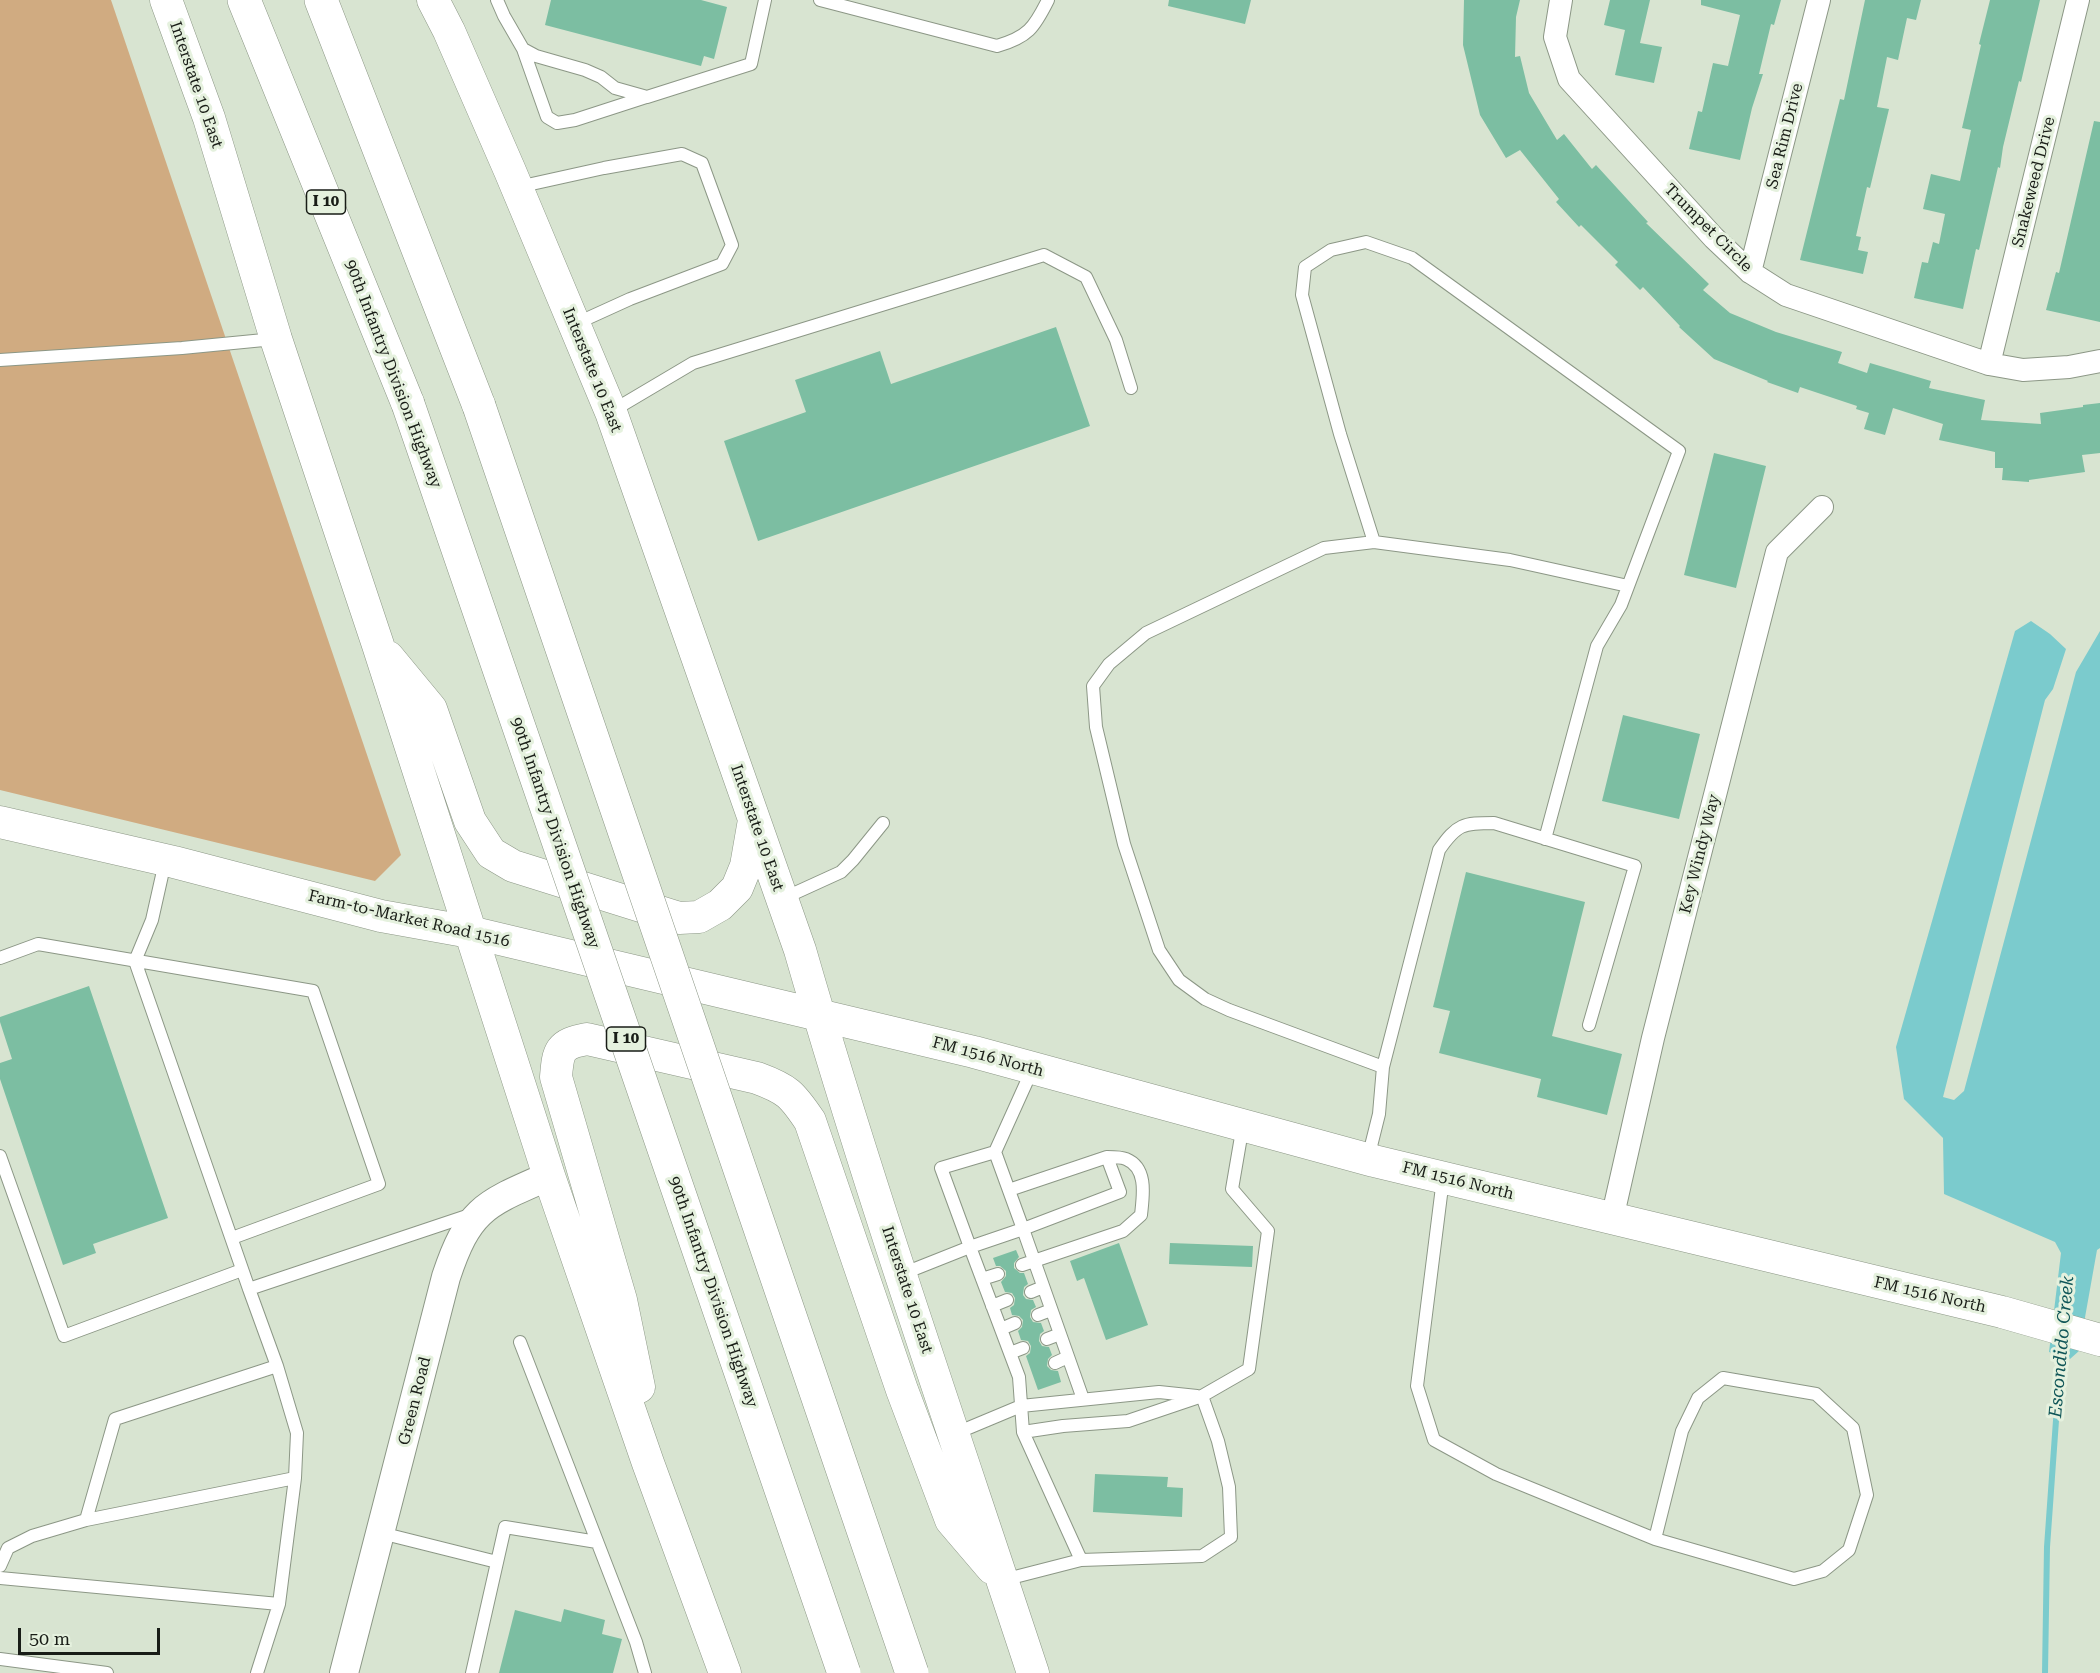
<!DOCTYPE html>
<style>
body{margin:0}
#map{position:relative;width:2100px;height:1673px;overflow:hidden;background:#d8e4d1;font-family:"Roboto Serif",serif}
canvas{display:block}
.scale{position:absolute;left:18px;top:1628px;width:142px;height:27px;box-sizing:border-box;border:3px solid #191d17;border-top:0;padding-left:8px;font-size:18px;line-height:21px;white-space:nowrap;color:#191d17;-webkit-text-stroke:4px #e5f1de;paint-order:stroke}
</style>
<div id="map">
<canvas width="2100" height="1673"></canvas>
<div class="scale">50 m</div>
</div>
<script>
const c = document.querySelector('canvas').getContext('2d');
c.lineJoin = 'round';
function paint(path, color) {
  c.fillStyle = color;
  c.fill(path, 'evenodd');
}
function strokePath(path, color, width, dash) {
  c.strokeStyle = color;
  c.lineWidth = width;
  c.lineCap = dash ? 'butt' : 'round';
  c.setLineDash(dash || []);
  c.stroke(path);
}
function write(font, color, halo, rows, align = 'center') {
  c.font = font + ' "Roboto Serif",serif';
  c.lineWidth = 6;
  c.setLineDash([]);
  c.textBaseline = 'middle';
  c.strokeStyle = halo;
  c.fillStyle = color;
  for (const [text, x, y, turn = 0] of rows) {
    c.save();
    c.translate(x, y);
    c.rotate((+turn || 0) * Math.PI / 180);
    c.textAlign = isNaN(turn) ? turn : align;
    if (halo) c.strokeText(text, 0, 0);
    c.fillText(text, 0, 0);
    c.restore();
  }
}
const green = new Path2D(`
 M0 0H111L401 855 375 881 0 790Z`);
const water = new Path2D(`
 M2031 621 2050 634 2066 649 2053 689 2045 700 1943 1097 1954 1100 1964 1091 2076 672 2100 631V1248L2097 1250 2079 1351 2070 1359 2049 1352 2061 1253 2055 1242 1944 1194 1943 1138 1904 1099 1896 1047 2015 631Z`);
const stream = new Path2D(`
 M2045 1673 2047 1547 2061 1350`);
const building = new Path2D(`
 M551 0H701L727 7 714 59 704 56 701 66 545 25Z
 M1169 0H1251L1245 24 1168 6Z
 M1464 0H1520L1516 17 1515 57 1520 56 1529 93 1557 140 1564 134 1592 169 1596 165 1648 222 1646 223 1709 284 1703 290 1730 313 1776 332 1842 352 1838 363 1867 373 1870 363 1931 381 1929 388 1985 400 1981 420 2041 424 2040 413 2083 407V405L2100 403V453L2082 455 2085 472 2029 480V482L2002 480 2003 468H1995V452L1939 440 1943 424 1893 408 1885 435 1864 429 1869 413 1856 409 1857 406 1800 387 1798 393 1767 382 1768 381 1714 359 1679 327 1680 326 1643 287 1640 290 1615 265 1618 262 1581 225 1579 227 1556 202 1559 199 1520 150 1506 158 1480 115 1463 45Z
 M1610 0H1650L1640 43 1662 47 1654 83 1615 75 1625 30 1604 25Z
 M1701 0H1781L1774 25 1771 24 1759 74H1763L1752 108 1740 160 1689 149 1698 111 1702 112 1713 63 1728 66 1740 15 1701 5Z
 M1865 0H1921L1916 20 1907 18 1898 60 1887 57 1877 107 1889 109 1870 188 1867 187 1856 236 1861 237 1858 250 1868 252 1863 274 1800 260 1840 99 1844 100Z
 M1990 0H2040L2021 82 2019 81 2003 147 2000 168 1998 167 1979 250 1976 249 1963 309 1914 298 1922 262 1928 263 1933 242 1939 244 1945 214 1923 209 1931 174 1960 181 1971 130 1962 128 1981 45 1979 44Z
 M2094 121 2100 122V322L2046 310 2056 272 2059 273Z
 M1056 327 1090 426 758 541 724 441 806 412 795 380 880 351 891 384Z
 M1714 453 1766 466 1736 588 1684 575Z
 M1623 715 1700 734 1679 819 1602 801Z
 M1466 872 1585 902 1552 1036 1622 1054 1607 1115 1537 1097 1541 1079 1439 1053 1450 1011 1433 1007Z
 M89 986 168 1218 93 1244 96 1253 63 1265 0 1079V1063L12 1059 0 1022V1017Z
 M1119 1243 1148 1325 1106 1340 1084 1278 1077 1281 1070 1261Z
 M1170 1243 1253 1246 1252 1267 1169 1264Z
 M1016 1250 1019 1257 1014 1263V1268L1020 1273H1024L1028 1284 1024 1287 1023 1295 1026 1299 1033 1300 1036 1307 1031 1310 1030 1317 1033 1322 1041 1323 1044 1331 1040 1334 1039 1341 1042 1346 1049 1347 1052 1355 1048 1359 1047 1366 1051 1370 1058 1371 1061 1382 1038 1390 1026 1356 1030 1353 1031 1346 1028 1341 1021 1340 1018 1331 1022 1327 1023 1320 1019 1316 1012 1315 1010 1308 1014 1305 1015 1298 1012 1293 1005 1292 1001 1282 1006 1276V1271L1000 1266H996L993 1258Z
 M1095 1474 1168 1477 1167 1487 1183 1488 1182 1517 1093 1512Z
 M564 1609 605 1620 602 1634 622 1639 613 1673H499L515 1610 561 1622Z`);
const service = new Path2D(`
 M497 0 504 16 523 49 536 56 585 70 601 77 615 88 647 97 751 64 765 0
 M820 0 997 46C1028 37 1034 28 1048 0
 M523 49 547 117 557 123 575 120 646 97
 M518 187 604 168 682 154 702 163 732 245 722 264 630 299 575 324
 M0 360 182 348 274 339
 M612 411 693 363 1044 255 1086 277 1116 340 1131 388
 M1374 542 1340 434 1302 295 1305 267 1331 250 1366 242 1412 258 1679 451 1621 605 1597 646 1545 839
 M165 862 152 920 135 961 249 1289 473 1214
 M784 898 841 872 853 860 883 823
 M0 958 38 944 313 991 379 1184 232 1238
 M1383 1067 1229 1010 1205 999 1179 980 1159 950 1124 844 1096 727 1093 686 1109 664 1146 633 1324 548 1374 542 1510 560 1628 586
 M995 1152 1023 1229 970 1247 1019 1377 1023 1432 1081 1560 1003 1580
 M0 1156 64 1336 242 1270
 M1368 1158 1379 1114 1383 1067 1439 850C1457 824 1463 823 1494 823L1635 866 1589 1025
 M1443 1179 1417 1386 1434 1440 1496 1474 1655 1539 1794 1579 1823 1571 1849 1550 1867 1495 1853 1428 1816 1394 1723 1378 1698 1398 1682 1431 1655 1539
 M1009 1190 1107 1157 1120 1192 1023 1229 1083 1399
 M1022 1265 1123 1231 1141 1215C1143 1196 1148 1168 1126 1159 1121 1157 1113 1157 1107 1157
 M902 1274 970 1247 941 1168 995 1152 1032 1070
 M982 1279 998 1274
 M249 1289 277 1366 297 1433 295 1478 279 1604 257 1673
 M1031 1292 1043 1287
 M992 1306 1007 1300
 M1038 1315 1051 1310
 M1001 1329 1015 1323
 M1047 1339 1060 1334
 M520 1342 636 1642 645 1673
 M1010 1353 1023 1348
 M1055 1363 1068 1357
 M1023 1432 1063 1426 1128 1421 1202 1396 1249 1369 1268 1231 1232 1189 1243 1125
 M954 1434 1021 1406 1159 1392 1197 1396
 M86 1520 295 1478
 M381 1533 497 1562
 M1081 1560 1202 1556 1231 1537 1229 1487 1218 1441 1202 1396
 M0 1566 8 1548 32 1536 86 1520 115 1419 277 1366
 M0 1578 279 1604
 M0 1659 107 1673
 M472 1673 505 1527 597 1542`);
const minor = new Path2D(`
 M1561 0 1555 37 1569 79 1714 238 1750 272 1786 295 1989 364 2023 370 2069 367 2100 361
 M1750 272 1819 0
 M1989 364 2078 0
 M1612 1219 1653 1038 1777 552 1822 507`);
const tertiary = new Path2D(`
 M344 1673 446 1277C469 1208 485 1204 549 1176`);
const secondary = new Path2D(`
 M166 0 209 118 276 339 378 645 549 1176 648 1463 725 1673
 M433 0 449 31 510 171 611 412 800 950C870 1193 954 1433 1033 1673
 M388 657 431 709 470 821 491 853 513 866 679 918 699 917 720 905 737 888 746 866 754 820
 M0 822 174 862 381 916 470 932 974 1052 1374 1161 2002 1312 2100 1340
 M639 1387 621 1300 556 1077C558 1051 559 1044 587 1039L757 1078C787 1089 792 1094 810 1121L902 1390 951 1520 992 1568`);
const motorway = new Path2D(`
 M244 0 408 404
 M321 0 479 406`);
const motorwayBridge = new Path2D(`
 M408 404 844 1673
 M479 406 912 1673`);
const shields = [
 [326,202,39],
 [626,1039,39]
];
const shieldNames = [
 ["I 10",326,202],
 ["I 10",626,1039]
];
const streetNames = [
 ["Interstate 10 East",196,85,71],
 ["Sea Rim Drive",1785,136,-76],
 ["Snakeweed Drive",2034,182,-76],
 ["Trumpet Circle",1708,228,45],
 ["Interstate 10 East",592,370,68],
 ["90th Infantry Division Highway",393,374,69],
 ["Interstate 10 East",757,828,71],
 ["90th Infantry Division Highway",555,833,71],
 ["Key Windy Way",1700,854,-76],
 ["Farm-to-Market Road 1516",409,919,13],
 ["FM 1516 North",988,1057,15],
 ["FM 1516 North",1458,1181,14],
 ["Interstate 10 East",907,1290,72],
 ["90th Infantry Division Highway",713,1292,71],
 ["FM 1516 North",1930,1295,13],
 ["Green Road",415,1401,-76]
];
const waterNames = [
 ["Escondido Creek",2062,1347,-85]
];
paint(green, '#d0ab81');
paint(water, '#7bcbcd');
strokePath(stream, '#7bcbcd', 6);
paint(building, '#7cbea2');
strokePath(service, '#8c9786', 14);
strokePath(minor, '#8c9786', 24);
strokePath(tertiary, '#8c9786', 30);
strokePath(secondary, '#8c9786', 33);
strokePath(motorway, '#8c9786', 34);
strokePath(service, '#fff', 12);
strokePath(minor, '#fff', 22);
strokePath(tertiary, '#fff', 28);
strokePath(secondary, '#fff', 32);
strokePath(motorway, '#fff', 33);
strokePath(motorwayBridge, '#8c9786', 34, []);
strokePath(motorwayBridge, '#fff', 33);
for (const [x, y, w] of shields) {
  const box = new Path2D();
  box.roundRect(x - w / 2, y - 12, w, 24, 4.5);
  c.fillStyle = '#e5f1de';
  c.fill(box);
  strokePath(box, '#191d17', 1.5);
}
write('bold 15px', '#191d17', null, shieldNames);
write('16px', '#191d17', '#e5f1de', streetNames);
write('italic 18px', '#0f5557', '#e5f1de', waterNames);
</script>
